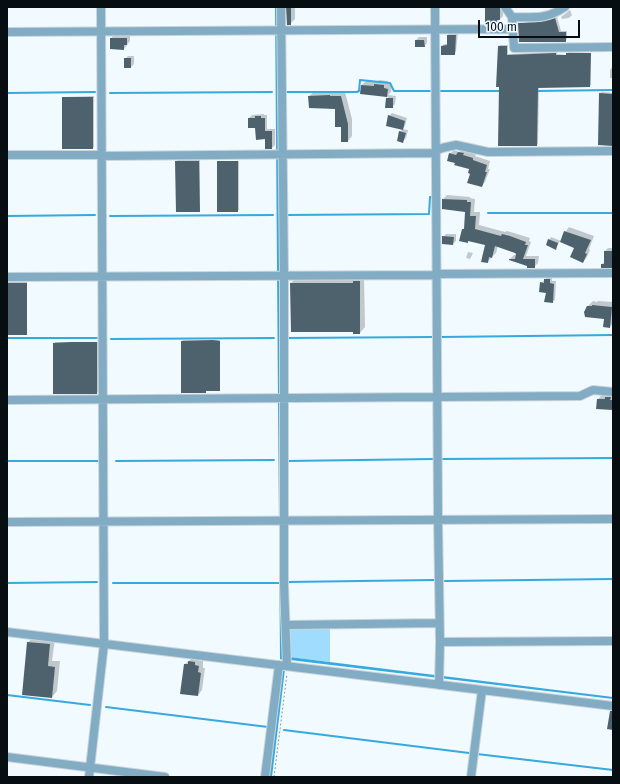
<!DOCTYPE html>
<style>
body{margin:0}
#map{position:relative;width:620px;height:784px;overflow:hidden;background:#f0faff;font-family:"Fira Sans",sans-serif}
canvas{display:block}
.frame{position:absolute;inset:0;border:8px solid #070e12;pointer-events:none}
.scale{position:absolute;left:478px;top:20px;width:102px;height:18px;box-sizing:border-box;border:2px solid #070e12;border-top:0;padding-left:5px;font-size:12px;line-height:14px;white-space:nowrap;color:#070e12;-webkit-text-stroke:3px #f0faff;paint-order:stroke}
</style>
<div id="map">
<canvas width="620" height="784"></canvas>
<div class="frame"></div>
<div class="scale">100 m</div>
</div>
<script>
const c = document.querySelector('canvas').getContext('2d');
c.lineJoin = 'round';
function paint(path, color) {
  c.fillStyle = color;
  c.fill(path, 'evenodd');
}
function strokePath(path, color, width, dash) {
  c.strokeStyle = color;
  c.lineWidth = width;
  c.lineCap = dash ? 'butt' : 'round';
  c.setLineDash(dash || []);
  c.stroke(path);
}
const green = new Path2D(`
 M288 628H330V662L289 657Z`);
const water = new Path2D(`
 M275 7H279L283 660 280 659Z
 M289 657 613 697V699L290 660Z
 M282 669H285L272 777H269Z`);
const shadow = new Path2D(`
 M288 7H295V19L290 24Z
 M486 7H503V16L496 23Z
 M570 10 572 15 569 18 562 19 561 17Z
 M557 17 561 31H567V39L565 41H520L519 23 529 25 530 23 520 21 527 22 542 21Z
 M450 33H458L456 51 454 54 442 47 444 44H448V35Z
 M114 35H130V41L124 49 111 38Z
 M419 37H427V43L424 46H416V40Z
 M500 45H508V54L557 52V54L567 55 568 52 591 53V85L590 86 539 87 538 144 537 145 500 86 499 46Z
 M128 56H134V64L131 67 125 59Z
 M613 66V78H610V70Z
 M379 80 388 81V83L392 84 391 92 388 95 396 96 395 104 392 107 387 98 389 97 361 93 362 85 366 81 378 82Z
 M314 92H345L352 119V136L348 141 336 108 309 96Z
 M601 92 613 93V145L600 94Z
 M94 96V147L93 148H63V98L64 97Z
 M392 113 407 118 405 126 402 129 408 130 406 138 403 141 398 140 400 132 403 129 387 125 389 116Z
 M264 114V115H267V129H275V145L272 148 266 138 249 118 252 115Z
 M463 149 467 150 466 151 476 154 475 156 490 161 488 169H490L485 182 482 186 471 173 470 168 456 163 450 154 454 150 459 152Z
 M178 160H200V210L199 211 176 161Z
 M219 161H239V210L238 211 218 162Z
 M447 195 470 197V198L475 199 474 212H480L479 225 505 232 507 231 514 233 530 238 529 241 531 242 526 256H539L538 263 534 267 510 259 514 255H517L516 252 498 246 496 253 487 262 486 244 463 229 465 228 466 211 443 208V199Z
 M569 227 594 236 589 249 590 250 587 257 583 262 575 247 560 241 556 248 549 240 551 237 561 241 565 232Z
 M446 234H456V241L453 244 443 237Z
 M608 248H613L612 266 602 264 605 262V251Z
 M468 252 473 253 470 259 466 258Z
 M364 276 365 327 360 333 354 331 291 283 296 278Z
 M548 277H552V281H556L555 300 552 302 541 283Z
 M7 282H27V333L26 334 7 335Z
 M593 301 597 302 598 301 613 302V323L610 327 605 318 588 306Z
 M183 340H220V389L219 390H207L205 392 182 341Z
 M55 342H98V392L97 393 54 344Z
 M613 393V409L598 399 602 395Z
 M34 637 55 639 52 661H60L57 691 52 697 28 642Z
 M194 657 199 658V661H203V668H205L202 690 198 695 185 664Z`);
const stream = new Path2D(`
 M438 91H501
 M536 91 613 90
 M285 92H357L359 91 360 80 390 83 394 91H430
 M7 93 95 92
 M110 93 272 92
 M488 213H613
 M285 215 429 214 430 197H431
 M7 216 95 215
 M110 216 273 215
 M441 337 613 335
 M7 338H97
 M287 338 433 337
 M111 339 274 338
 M441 459 613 458
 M7 461H98
 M116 461 274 460
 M287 461 434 459
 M445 581 613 579
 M287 582 434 580
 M7 583 97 582
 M113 583H279
 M7 695 90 705
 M106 707 268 727
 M284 730 469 753
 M477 755V754L613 770`);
const building = new Path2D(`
 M286 7H291V25H287Z
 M485 7H500V20H497L496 24H485Z
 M555 18 559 32H566V42H519L518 23 540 22Z
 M447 35H456L455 55H441V46L447 45Z
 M110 38H127V45H124V50L110 49Z
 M415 40H424L425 47H415Z
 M498 46H507V55L556 53V55H566V53H591L590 87 538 88 537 146H498L499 87H496Z
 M124 58H131V68H124Z
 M374 84 384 85V88L388 89 387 97 360 94 361 85 374 86Z
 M599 93 613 94V146L598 145Z
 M330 95V96H341L348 124V142H341V127H335V109L309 108 308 96Z
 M62 97H93V149H62Z
 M386 98H393V108H385Z
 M388 115 405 121 403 130 386 126Z
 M255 116H261V118H265V131H272V149H265V139L256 140 255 128H248V118H255Z
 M399 131 406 133 403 143 397 141Z
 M458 152 464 153 463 155 473 158V160L487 165 485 172H487L482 187 467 183 470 174 468 173 469 169 454 165 455 163 447 161 449 153 456 155Z
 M175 161H199L200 212H176Z
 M217 161H238V212H217Z
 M442 199 467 200V202H471L470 216H476L475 229 501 236 502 234 510 236 526 242 525 245H528L523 259H535V268H527V266L509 260V259H515L516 254 515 253 495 246 492 258 489 257 488 263 481 262 485 245 468 241V243L459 241 462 229H464L465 212 442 209Z
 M564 231 591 240 585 253 587 254 583 263 570 257 574 248 560 242Z
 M442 236 454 237 453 245 442 244Z
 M548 239 558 243 556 250 546 245Z
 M604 251H613L612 268H601V264H604Z
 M544 279H550V283L554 284 553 303 544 302 546 293 539 292 540 282 544 283Z
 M353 281H360V334H353V332H291L290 283H353Z
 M7 283H27V335H7Z
 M592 305 612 307 610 328 603 327 604 319 585 317 584 312 587 306H592Z
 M213 340 220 341V391H206V393H181V341Z
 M72 342H97V394H53V343Z
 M605 397H611L610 400H613V410L596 409 597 399H605Z
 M27 642 50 644 48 666 55 667 52 698 22 695Z
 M188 661 195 662V665L199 666 198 672 201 673 198 696 180 694 184 664H188Z
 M610 711H613V730L607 729Z`);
const path = new Path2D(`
 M274 777 287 674`);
const minor = new Path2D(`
 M281 7 284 275V585L287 666
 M435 7 438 520 440 642 439 685
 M505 7 512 17C535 17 545 20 565 7
 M512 17 514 48 613 47
 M7 32 513 29
 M436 151 442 148 456 145 488 152 613 151
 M7 155H102
 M102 156 436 153
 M437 274 613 273
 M7 277 437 275
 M7 400 580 396 593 390 613 392
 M7 522 613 519
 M286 625 439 623
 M7 632 613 706
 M440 642 613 641
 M7 757 165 777
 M89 777 104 644 101 7
 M265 777 279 665
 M471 777 482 690`);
paint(green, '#9fdcfe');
paint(water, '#36a9de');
paint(shadow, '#0003');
strokePath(stream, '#36a9de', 2);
paint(building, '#4e626d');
strokePath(minor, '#cbd4d9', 10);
strokePath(path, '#8d959a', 1, [2, 2]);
strokePath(minor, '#82acc4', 8);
</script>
